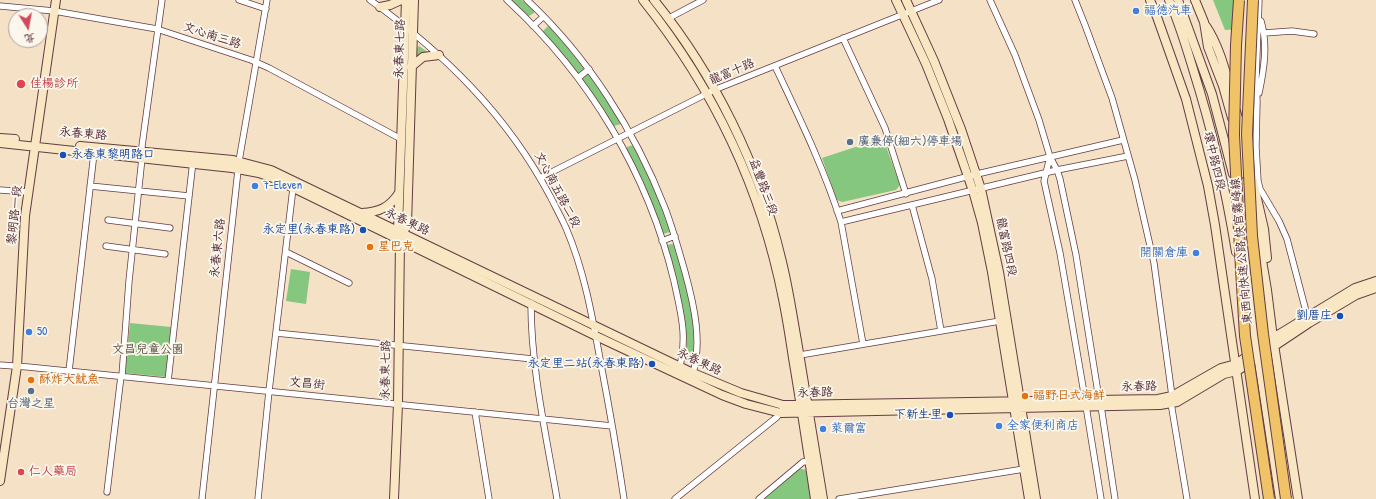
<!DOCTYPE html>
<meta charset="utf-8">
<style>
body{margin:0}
#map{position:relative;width:1376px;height:499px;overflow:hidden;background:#f4e1c6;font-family:"Patrick Hand","LXGW WenKai TC",sans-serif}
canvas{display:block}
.north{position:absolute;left:8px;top:8px;width:40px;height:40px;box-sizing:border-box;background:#fbf7ec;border:1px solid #b4a19f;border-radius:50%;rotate:169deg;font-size:11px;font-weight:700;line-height:16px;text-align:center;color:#4a1f2b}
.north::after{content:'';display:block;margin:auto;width:14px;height:18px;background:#d1495b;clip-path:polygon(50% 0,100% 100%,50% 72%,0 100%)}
</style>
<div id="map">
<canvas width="1376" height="499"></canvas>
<div class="north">北</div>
</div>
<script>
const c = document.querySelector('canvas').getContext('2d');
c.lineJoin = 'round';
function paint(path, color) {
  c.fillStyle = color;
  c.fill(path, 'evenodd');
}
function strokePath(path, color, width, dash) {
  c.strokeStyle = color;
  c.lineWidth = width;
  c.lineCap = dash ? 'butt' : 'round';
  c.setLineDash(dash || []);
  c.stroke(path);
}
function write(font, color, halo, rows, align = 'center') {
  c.font = font + ' "Patrick Hand","LXGW WenKai TC",sans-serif';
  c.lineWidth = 3.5;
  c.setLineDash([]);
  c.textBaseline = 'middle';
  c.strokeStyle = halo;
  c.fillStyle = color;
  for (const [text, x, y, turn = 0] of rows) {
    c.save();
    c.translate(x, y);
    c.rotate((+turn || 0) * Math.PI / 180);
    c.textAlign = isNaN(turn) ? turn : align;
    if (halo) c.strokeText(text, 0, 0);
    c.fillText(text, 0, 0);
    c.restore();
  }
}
const green = new Path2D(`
 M511 0H522L534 10V13L529 16H527Z
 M1213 0H1243L1240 29 1225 30Z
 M548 26 552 28 584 68V70L578 74 544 33 543 31Z
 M419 46 429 53 416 58 417 48Z
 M587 74H589L620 121 621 124 614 126 582 79V77Z
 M883 138 900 185 896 190 842 202 837 200 822 158Z
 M633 145 657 194 671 231 670 232 663 234 643 181 626 149 627 147Z
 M672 244 675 245C687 281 697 323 693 361L687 358 686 333 682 307 667 245Z
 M291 269 310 272 306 304 286 301Z
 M130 323 171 327 166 377 125 373Z
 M799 469H802L806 470 807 472 811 499H764Z`);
const street = new Path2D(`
 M239 0 266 9
 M370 0C444 53 507 115 550 196 555 206 561 217 566 228 584 270 592 315 600 359 609 406 617 452 624 499
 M507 0C589 75 648 173 674 281 681 314 688 336 679 370
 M527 0C588 57 635 131 665 208 673 229 679 251 685 272 694 305 703 343 692 376
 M990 0 1015 55 1039 120 1050 157 1057 170 1060 179 1076 255 1099 399
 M1075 0 1085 25 1112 98 1135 180 1154 263 1172 396
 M1259 0 1256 79 1257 101 1256 147 1258 181 1260 189 1279 221 1287 239 1308 319
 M0 6 54 11 157 29 251 60 269 68 401 139
 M669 18 703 0
 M533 26 543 17
 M1264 33 1292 31 1314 34
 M843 38 885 128 906 194
 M775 66C799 117 824 168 841 222L863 344
 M578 78 589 69
 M1259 93C1264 69 1268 45 1261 21
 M1050 157 1044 181 1060 253 1085 399
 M540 178 714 90 939 0
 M90 186 189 196
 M0 190 28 192
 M912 205 932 279 941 331
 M837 211 977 174 1123 140
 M108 220 170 228
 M841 222 1057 170 1128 156
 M662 241 675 236
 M106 246 165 254
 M286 252 349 283
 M531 303C531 369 546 434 557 499
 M276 333 533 359
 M800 355 1000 321
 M0 365 28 367 612 426
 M69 371 94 153
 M122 376 129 281 142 158V146L162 0
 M168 381 193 161
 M1171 403 1187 499
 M1086 406 1101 499
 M1101 406 1115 499
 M475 412 489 499
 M107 492 121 376
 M202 499 239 161 267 0
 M258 499 269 391 293 188
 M675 499 777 417 782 410
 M759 499 803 462 809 461
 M839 499 1024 469`);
const secondary = new Path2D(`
 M643 0C714 89 761 187 783 299 787 318 790 338 793 358 801 405 808 452 815 499
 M654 0C714 74 759 165 781 258 788 285 792 313 797 341 806 393 814 446 823 499
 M896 0 926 64 948 119 973 191 982 223 992 272 1029 499
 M906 0 934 61 961 129 981 189 999 272 1036 499
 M1150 0 1157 17 1186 99 1208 186 1215 225 1255 499
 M1169 0C1179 22 1186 46 1193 69 1212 129 1226 190 1236 252
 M1178 0 1212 94 1233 174
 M1195 0 1204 22 1208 47 1223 86 1232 118
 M380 7 390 5 401 0
 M1206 26C1220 47 1226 74 1233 98
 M411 67 423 57 439 55
 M1236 111 1244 140
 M1238 137 1245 174
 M0 138 15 139
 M0 143 232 168 259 173 273 178 596 336 722 395 746 404 781 413 1160 405 1177 402 1224 374 1237 371 1309 323 1356 295 1376 288
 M80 146 233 160 271 170 693 373 741 393 783 405 1158 399 1172 396 1221 368 1236 364 1273 338 1355 288 1376 281
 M1252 177 1264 229 1267 258
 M362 213C379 212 389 208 399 193
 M1255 219 1267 290 1273 338 1298 499
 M1243 233 1259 348 1258 356 1280 499
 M399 235 398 230 406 0
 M1248 324 1253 352 1252 356
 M0 481 17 366 25 216 56 0
 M394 499 398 404 400 241 407 224 414 0`);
const highwayBridge = new Path2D(`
 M1239 0 1236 45 1234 135 1241 269 1245 336 1269 499
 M1253 0 1247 134 1252 236 1263 334 1286 499`);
const markers = [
 [1136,11,4,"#3f7fe0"],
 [21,84,5,"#e0444e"],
 [850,142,4,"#5c6f8a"],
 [63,155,4,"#1a4fb4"],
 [255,186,4,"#3f7fe0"],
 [363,230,4,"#1a4fb4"],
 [370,247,4,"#e8710a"],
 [1196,253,4,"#3f7fe0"],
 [1340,316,4,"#1a4fb4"],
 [29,332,4,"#3f7fe0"],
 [652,364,4,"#1a4fb4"],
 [31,380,4,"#e8710a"],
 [31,391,4,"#5c6f8a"],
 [1025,396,4,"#e8710a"],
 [950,415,4,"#1a4fb4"],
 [999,426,4,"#3f7fe0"],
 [823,429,4,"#3f7fe0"],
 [21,472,4,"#e0444e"]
];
const shopNames = [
 ["福德汽車",1144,11],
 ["7-Eleven",263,186],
 ["開關倉庫",1188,253,"right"],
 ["50",37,332],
 ["全家便利商店",1007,426],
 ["萊爾富",831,429]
];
const streetNames = [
 ["文心南三路",212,36,18],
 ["永春東七路",400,49,-88],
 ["龍富十路",732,72,-23],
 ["永春東路",83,134,5],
 ["環中路四段",1214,161,77],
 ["益豐路三段",763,187,70],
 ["文心南五路二段",557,190,62],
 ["黎明路一段",15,215,-84],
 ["永春東路",407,222,25],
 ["龍富路四段",1006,247,78],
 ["永春東六路",218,248,-84],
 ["東西向快速公路 快官霧峰線",1242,251,-95],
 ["永春東路",699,362,25],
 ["永春東七路",386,370,-89],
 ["文昌街",307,384,6],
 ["永春路",1139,387,-1],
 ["永春路",815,393,-1]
];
const healthNames = [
 ["佳楊診所",30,84],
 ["仁人藥局",29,472]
];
const serviceNames = [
 ["廣兼停(細六)停車場",858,142],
 ["台灣之星",31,404,"center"]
];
const transitNames = [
 ["永春東黎明路口",71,155,"left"],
 ["永定里(永春東路)",355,230],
 ["劉厝庄",1332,316],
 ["永定里二站(永春東路)",644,364],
 ["下新生里",942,415]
];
const foodNames = [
 ["星巴克",378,247],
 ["酥炸大魷魚",39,380],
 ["福野日式海鮮",1033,396]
];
const parkNames = [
 ["文昌兒童公園",148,350]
];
paint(green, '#86c77f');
strokePath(street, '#643c42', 7);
strokePath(secondary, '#643c42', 10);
strokePath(street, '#fff', 5.5);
strokePath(secondary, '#f9e7c3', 8);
strokePath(highwayBridge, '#643c42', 12, []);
strokePath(highwayBridge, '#f0c369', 10);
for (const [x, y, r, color] of markers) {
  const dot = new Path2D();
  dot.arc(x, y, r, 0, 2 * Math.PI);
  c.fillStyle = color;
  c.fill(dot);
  strokePath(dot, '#fbf7ec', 1.5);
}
write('12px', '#366cbe', '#fbf7ec', shopNames, 'left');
write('12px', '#4a1f2b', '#fbf7ec', streetNames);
write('12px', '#be3a42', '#fbf7ec', healthNames, 'left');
write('12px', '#4e5e75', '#fbf7ec', serviceNames, 'left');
write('12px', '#164399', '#fbf7ec', transitNames, 'right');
write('12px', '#c56008', '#fbf7ec', foodNames, 'left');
write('12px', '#5c5144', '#fbf7ec', parkNames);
</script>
